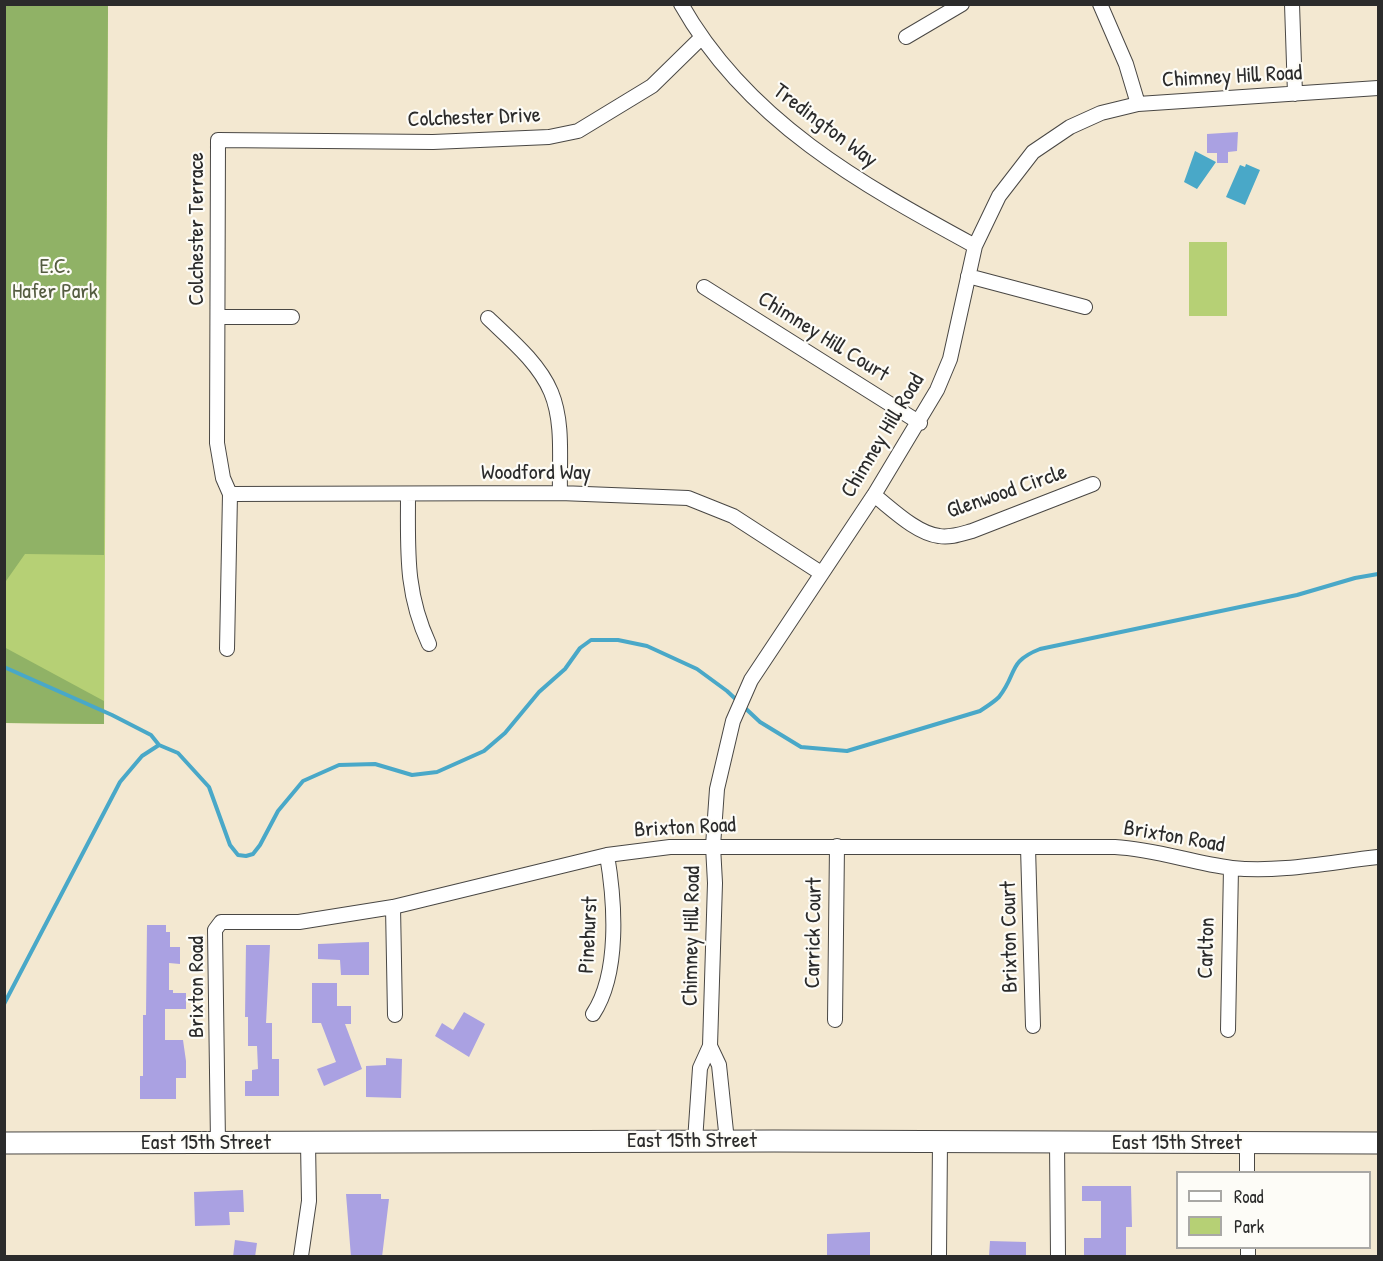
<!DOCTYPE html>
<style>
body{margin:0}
#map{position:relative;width:1383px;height:1261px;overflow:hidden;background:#f3e8d1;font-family:"Patrick Hand",sans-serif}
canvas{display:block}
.frame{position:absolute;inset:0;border:6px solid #2b2b2b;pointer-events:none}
.legend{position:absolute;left:1176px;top:1171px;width:195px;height:78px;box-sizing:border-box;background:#fdfcf7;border:2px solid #a9a8a5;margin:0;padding:8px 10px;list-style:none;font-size:18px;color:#2b2b2b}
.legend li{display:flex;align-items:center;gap:12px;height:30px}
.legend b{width:30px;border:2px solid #a9a8a5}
</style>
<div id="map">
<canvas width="1383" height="1261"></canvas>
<div class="frame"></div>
<ul class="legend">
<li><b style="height:8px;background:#fff"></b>Road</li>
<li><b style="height:16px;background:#b6d075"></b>Park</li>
</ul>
</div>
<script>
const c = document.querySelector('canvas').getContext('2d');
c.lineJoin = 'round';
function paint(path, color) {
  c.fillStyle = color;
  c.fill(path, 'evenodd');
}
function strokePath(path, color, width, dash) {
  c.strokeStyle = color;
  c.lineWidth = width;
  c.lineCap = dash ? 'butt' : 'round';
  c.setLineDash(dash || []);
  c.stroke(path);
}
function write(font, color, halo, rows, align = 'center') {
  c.font = font + ' "Patrick Hand",sans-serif';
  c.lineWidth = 4.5;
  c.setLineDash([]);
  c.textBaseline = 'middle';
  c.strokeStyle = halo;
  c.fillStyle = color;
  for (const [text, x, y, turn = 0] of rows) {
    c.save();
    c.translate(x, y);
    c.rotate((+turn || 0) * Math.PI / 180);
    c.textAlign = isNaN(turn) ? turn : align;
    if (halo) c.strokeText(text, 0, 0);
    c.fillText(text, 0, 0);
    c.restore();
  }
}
const green = new Path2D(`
 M5 5H108L104 724 5 723Z
 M1189 242H1227V316H1189Z`);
const forest = new Path2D(`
 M4 5H108L104 555 25 554 6 581Z
 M4 647 104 701V724L5 723Z`);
const water = new Path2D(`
 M1195 151 1216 162 1197 189 1184 182Z
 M1246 164 1260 170 1245 205 1226 197 1240 165 1245 167Z`);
const stream = new Path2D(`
 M4 667 112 715 151 735 159 745 178 753 209 787 230 845 238 855 246 856 253 854 260 845 278 811 303 781 339 765 375 764 412 775 437 772 484 751 505 733 539 692 565 669 580 648 591 640H618L647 646 697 669 727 691 760 722 801 747 847 751 980 711C986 707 994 702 999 697 1018 673 1007 662 1040 649L1297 595 1355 578 1378 574
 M4 1004 120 782 142 756 159 745`);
const building = new Path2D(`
 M1238 132 1237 151 1228 152V163H1217V153H1207V134Z
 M147 925H166V932H170V947H180V964L169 963V990H173V993H186V1009H165V1040H183L186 1061V1078H176V1099H140V1076H143V1015H146Z
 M369 942V975H341L340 960 318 959V944Z
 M246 945H270L266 1023H272V1059H279V1096H245V1081H252V1070L258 1069 257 1046H248V1017H245Z
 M312 983H337V1006H351V1024H345L362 1069 324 1086 317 1069 336 1062 321 1023H312Z
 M464 1012 485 1024 469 1057 435 1036 442 1023 453 1030Z
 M386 1058 402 1059 401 1098 366 1097V1066L386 1065Z
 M1082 1186H1131L1132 1227H1126V1257H1084V1238H1101V1201H1082Z
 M243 1190 244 1212H229L230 1225 195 1226 194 1192Z
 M346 1194H381V1199H389L382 1257H351Z
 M870 1232V1257H827V1234Z
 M235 1240 257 1243 255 1257H233Z
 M990 1241 1026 1242V1257H989Z`);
const minor = new Path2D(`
 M681 4C747 121 861 184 975 246
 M1100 4 1126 64 1138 104
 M1292 4 1295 94
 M906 37 962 4
 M968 276 1085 307
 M704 287 920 423
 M218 317H292
 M488 318C510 339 539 363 551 392 564 423 559 461 560 493
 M230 494 560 493 688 498 733 516 821 573
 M408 495C408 551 405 592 429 644
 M874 495C892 509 916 533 939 536 950 538 961 534 972 531L1093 484
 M227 649 230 494 223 478 217 443 218 140 433 142 549 137 578 131 652 86 700 39
 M1028 847 1033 1026
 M393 907 395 1015
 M593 1014C620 973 615 902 607 855
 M835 1020 837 846
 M1228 1030 1231 868
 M710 1046 719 1065 727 1141
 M695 1141 700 1068 710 1046 715 883 713 846 717 789 733 721 751 680 874 495 937 390 950 359 975 246 999 196 1033 152 1070 127 1101 113 1138 104 1378 88
 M1057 1142 1058 1256
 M218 1143 215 930 221 922H299L393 907 607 855 670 847H1115C1155 849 1192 863 1232 868 1280 873 1331 862 1378 857
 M1247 1143V1172
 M1248 1248V1256
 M301 1256 309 1201 308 1143
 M939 1256 940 1141`);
const primary = new Path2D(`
 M4 1143 774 1141 1378 1143`);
const streetNames = [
 ["Chimney Hill Road",1232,77,-3],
 ["Colchester Drive",474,118,-2],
 ["Tredington Way",825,126,37],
 ["Colchester Terrace",197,229,-90],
 ["Chimney Hill Court",823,337,32],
 ["Chimney Hill Road",883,436,-59],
 ["Woodford Way",536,473],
 ["Glenwood Circle",1007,492,-19],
 ["Brixton Road",685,828,-3],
 ["Brixton Road",1174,837,10],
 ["Carrick Court",814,933,-89],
 ["Pinehurst",589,935,-87],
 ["Chimney Hill Road",692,936,-89],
 ["Brixton Court",1010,937,-91],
 ["Carlton",1207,948,-88],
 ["Brixton Road",197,987,-90],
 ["East 15th Street",692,1141],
 ["East 15th Street",206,1143],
 ["East 15th Street",1177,1143]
];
const parkNames = [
 ["E.C.",55,267],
 ["Hafer Park",55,292]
];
paint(green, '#b6d075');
paint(forest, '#90b266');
paint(water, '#49a8c8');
strokePath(stream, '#49a8c8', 4);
paint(building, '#aaa1e2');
strokePath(minor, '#494744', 16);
strokePath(primary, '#494744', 23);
strokePath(minor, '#fff', 14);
strokePath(primary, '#fff', 21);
write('22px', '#2b2b2b', '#fdfcf7', streetNames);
write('22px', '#555d41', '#fdfcf7', parkNames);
</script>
